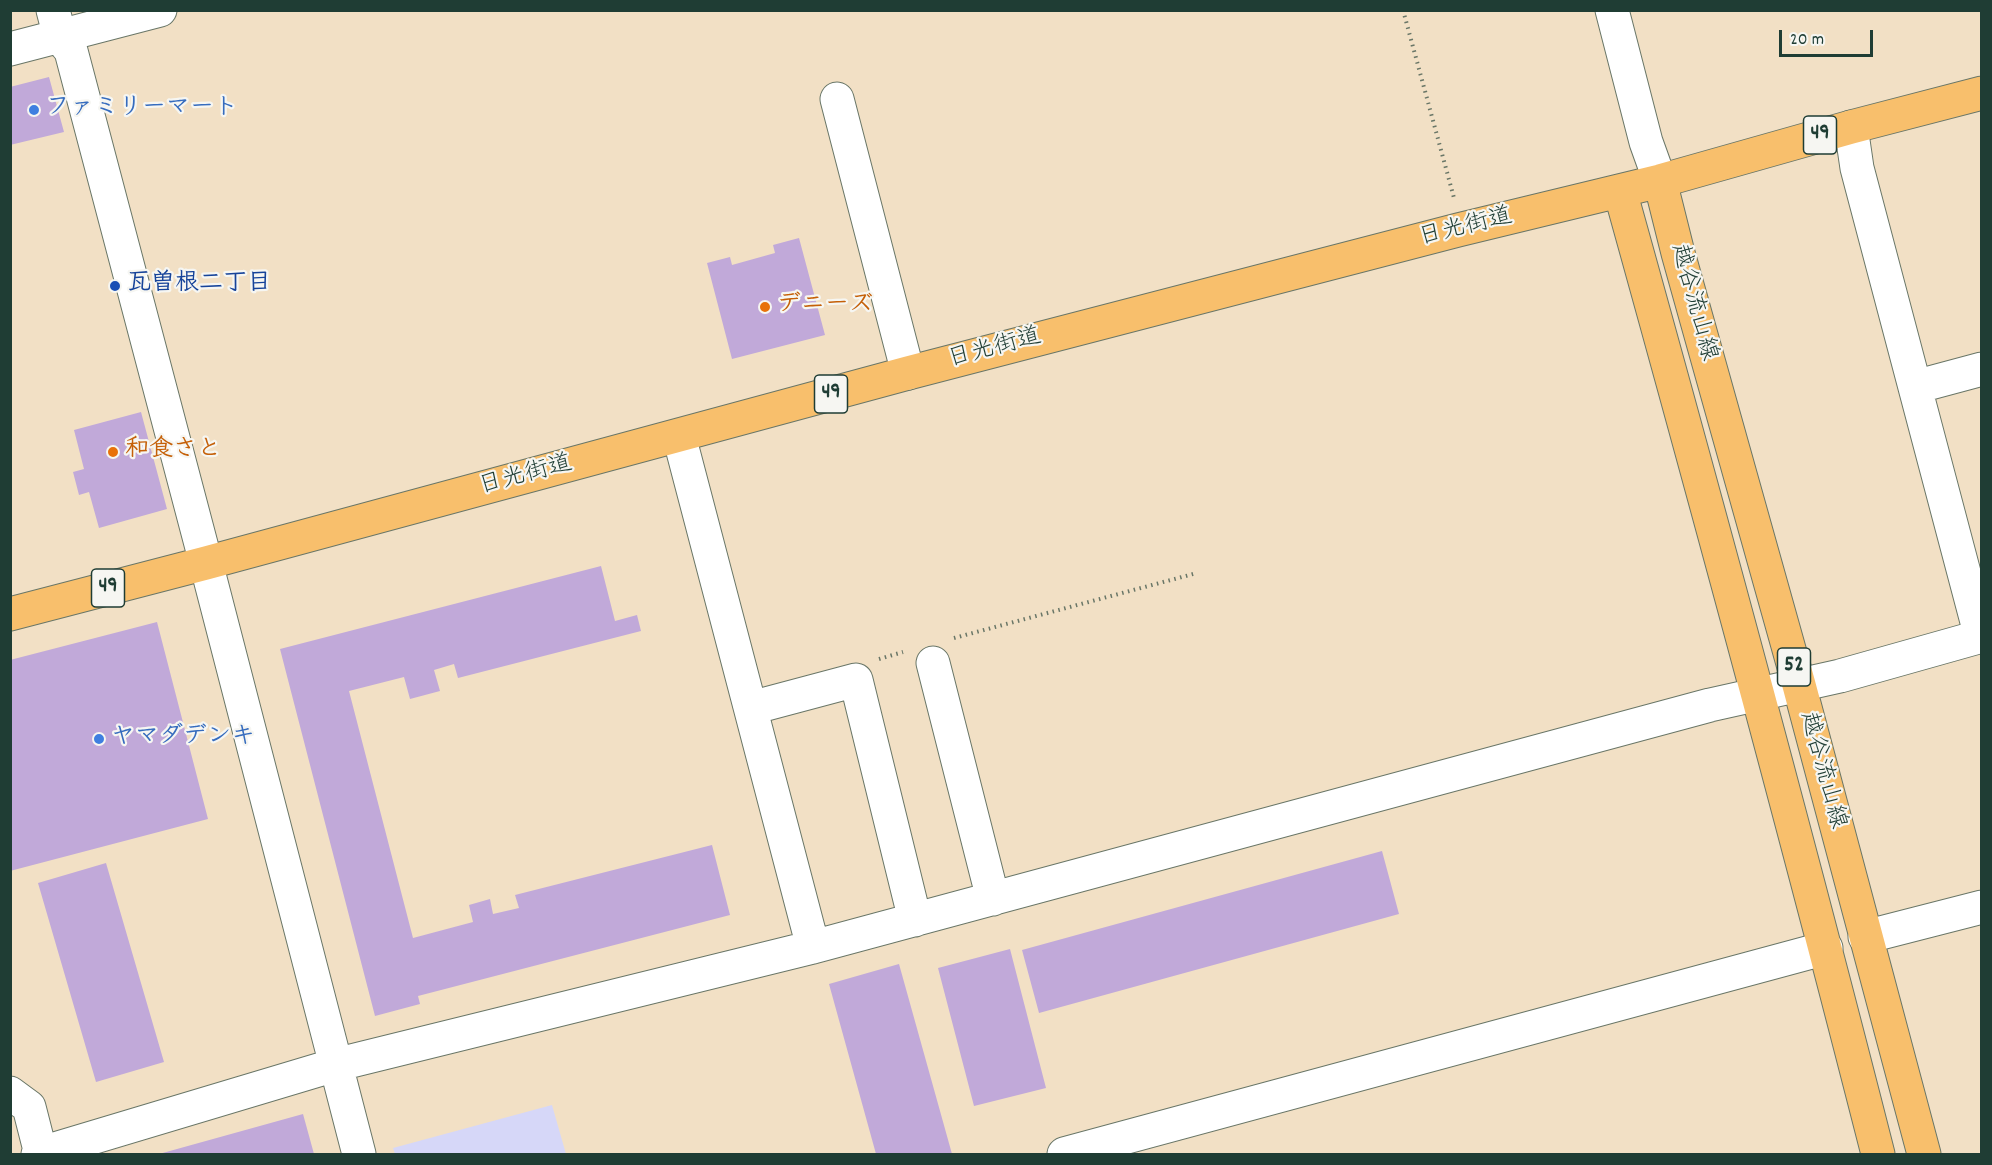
<!DOCTYPE html>
<meta charset="utf-8">
<style>
body{margin:0}
#map{position:relative;width:1992px;height:1165px;overflow:hidden;background:#f2e0c5;font-family:Dekko,sans-serif}
canvas{display:block}
.frame{position:absolute;inset:0;border:12px solid #1f3d34;pointer-events:none}
.scale{position:absolute;left:1779px;top:30px;width:94px;height:27px;box-sizing:border-box;border:3px solid #1f3d34;border-top:0;padding-left:8px;font-size:18px;line-height:21px;white-space:nowrap;color:#1f3d34;-webkit-text-stroke:4px #f6f6f2;paint-order:stroke}
</style>
<div id="map">
<canvas width="1992" height="1165"></canvas>
<div class="frame"></div>
<div class="scale">20 m</div>
</div>
<script>
const c = document.querySelector('canvas').getContext('2d');
c.lineJoin = 'round';
function paint(path, color) {
  c.fillStyle = color;
  c.fill(path, 'evenodd');
}
function strokePath(path, color, width, dash) {
  c.strokeStyle = color;
  c.lineWidth = width;
  c.lineCap = dash ? 'butt' : 'round';
  c.setLineDash(dash || []);
  c.stroke(path);
}
function write(font, color, halo, rows, align = 'center') {
  c.font = font + ' Dekko,"Klee One",sans-serif';
  c.lineWidth = 4.5;
  c.setLineDash([]);
  c.textBaseline = 'middle';
  c.strokeStyle = halo;
  c.fillStyle = color;
  for (const [text, x, y, turn = 0] of rows) {
    c.save();
    c.translate(x, y);
    c.rotate((+turn || 0) * Math.PI / 180);
    c.textAlign = isNaN(turn) ? turn : align;
    if (halo) c.strokeText(text, 0, 0);
    c.fillText(text, 0, 0);
    c.restore();
  }
}
const built = new Path2D(`
 M552 1105 566 1154H395L393 1148Z`);
const building = new Path2D(`
 M49 77 64 132 10 145V87Z
 M799 238 825 335 732 359 707 263 730 257 732 265 775 253 773 245Z
 M141 412 167 509 99 528 89 492 79 495 73 472 84 469 74 430Z
 M601 566 615 621 637 615 641 631 458 678 454 664 434 670 440 691 410 699 404 677 349 691 413 938 473 922 469 905 490 899 493 914 519 908 515 895 712 845 730 915 418 996 420 1004 375 1016 280 649Z
 M157 622 208 819 10 871V660Z
 M1382 851 1399 914 1039 1013 1022 950Z
 M106 863 164 1062 96 1082 38 883Z
 M1010 949 1046 1088 974 1106 938 968Z
 M899 964 952 1154H876L829 984Z
 M303 1114 314 1154H159Z`);
const path = new Path2D(`
 M1403 10 1454 198
 M954 638 1197 573
 M879 659 903 652`);
const minor = new Path2D(`
 M53 10 60 37 71 51 206 563 359 1154
 M1612 10 1646 142 1660 181
 M10 49 160 10
 M837 99 908 373
 M1851 127 1857 168 1981 637
 M1915 387 1982 369
 M679 436 813 947
 M933 663 993 899
 M751 708 856 680 915 920
 M1865 937 1982 907
 M10 1093 29 1107 41 1154
 M38 1154 335 1065 813 947 1710 705 1840 676 1982 636
 M1064 1154 1826 948`);
const major = new Path2D(`
 M1660 181 1678 253 1799 685 1924 1154
 M1620 191C1709 511 1796 832 1878 1154
 M10 614 206 563 908 373 1458 230 1660 181 1851 127 1982 93`);
const markers = [
 [34,110,6,"#3f7fe0"],
 [115,286,6,"#1a4fb4"],
 [765,307,6,"#e8710a"],
 [113,452,6,"#e8710a"],
 [99,739,6,"#3f7fe0"]
];
const shields = [
 [1820,135,33],
 [831,394,33],
 [108,588,33],
 [1794,667,33]
];
const shieldNames = [
 ["49",1820,135],
 ["49",831,394],
 ["49",108,588],
 ["52",1794,667]
];
const shopNames = [
 ["ファミリーマート",46,110],
 ["ヤマダデンキ",111,739]
];
const streetNames = [
 ["日光街道",1466,229,-14],
 ["越谷流山線",1692,303,75],
 ["日光街道",995,350,-15],
 ["日光街道",526,477,-15],
 ["越谷流山線",1821,771,75]
];
const transitNames = [
 ["瓦曽根二丁目",127,286]
];
const foodNames = [
 ["デニーズ",777,307],
 ["和食さと",125,452]
];
paint(built, '#d6d7f8');
paint(building, '#c1a9d9');
strokePath(minor, '#697667', 35);
strokePath(major, '#697667', 35);
strokePath(path, '#697667', 4, [1.5, 4.5]);
strokePath(minor, '#fff', 33);
strokePath(major, '#f8bf6c', 33);
for (const [x, y, r, color] of markers) {
  const dot = new Path2D();
  dot.arc(x, y, r, 0, 2 * Math.PI);
  c.fillStyle = color;
  c.fill(dot);
  strokePath(dot, '#f6f6f2', 2);
}
for (const [x, y, w] of shields) {
  const box = new Path2D();
  box.roundRect(x - w / 2, y - 19, w, 38, 4.5);
  c.fillStyle = '#f6f6f2';
  c.fill(box);
  strokePath(box, '#1f3d34', 1.5);
}
write('bold 22px', '#1f3d34', null, shieldNames);
write('bold 24px', '#366cbe', '#f6f6f2', shopNames, 'left');
write('24px', '#1f3d34', '#f6f6f2', streetNames);
write('bold 24px', '#164399', '#f6f6f2', transitNames, 'left');
write('bold 24px', '#c56008', '#f6f6f2', foodNames, 'left');
</script>
